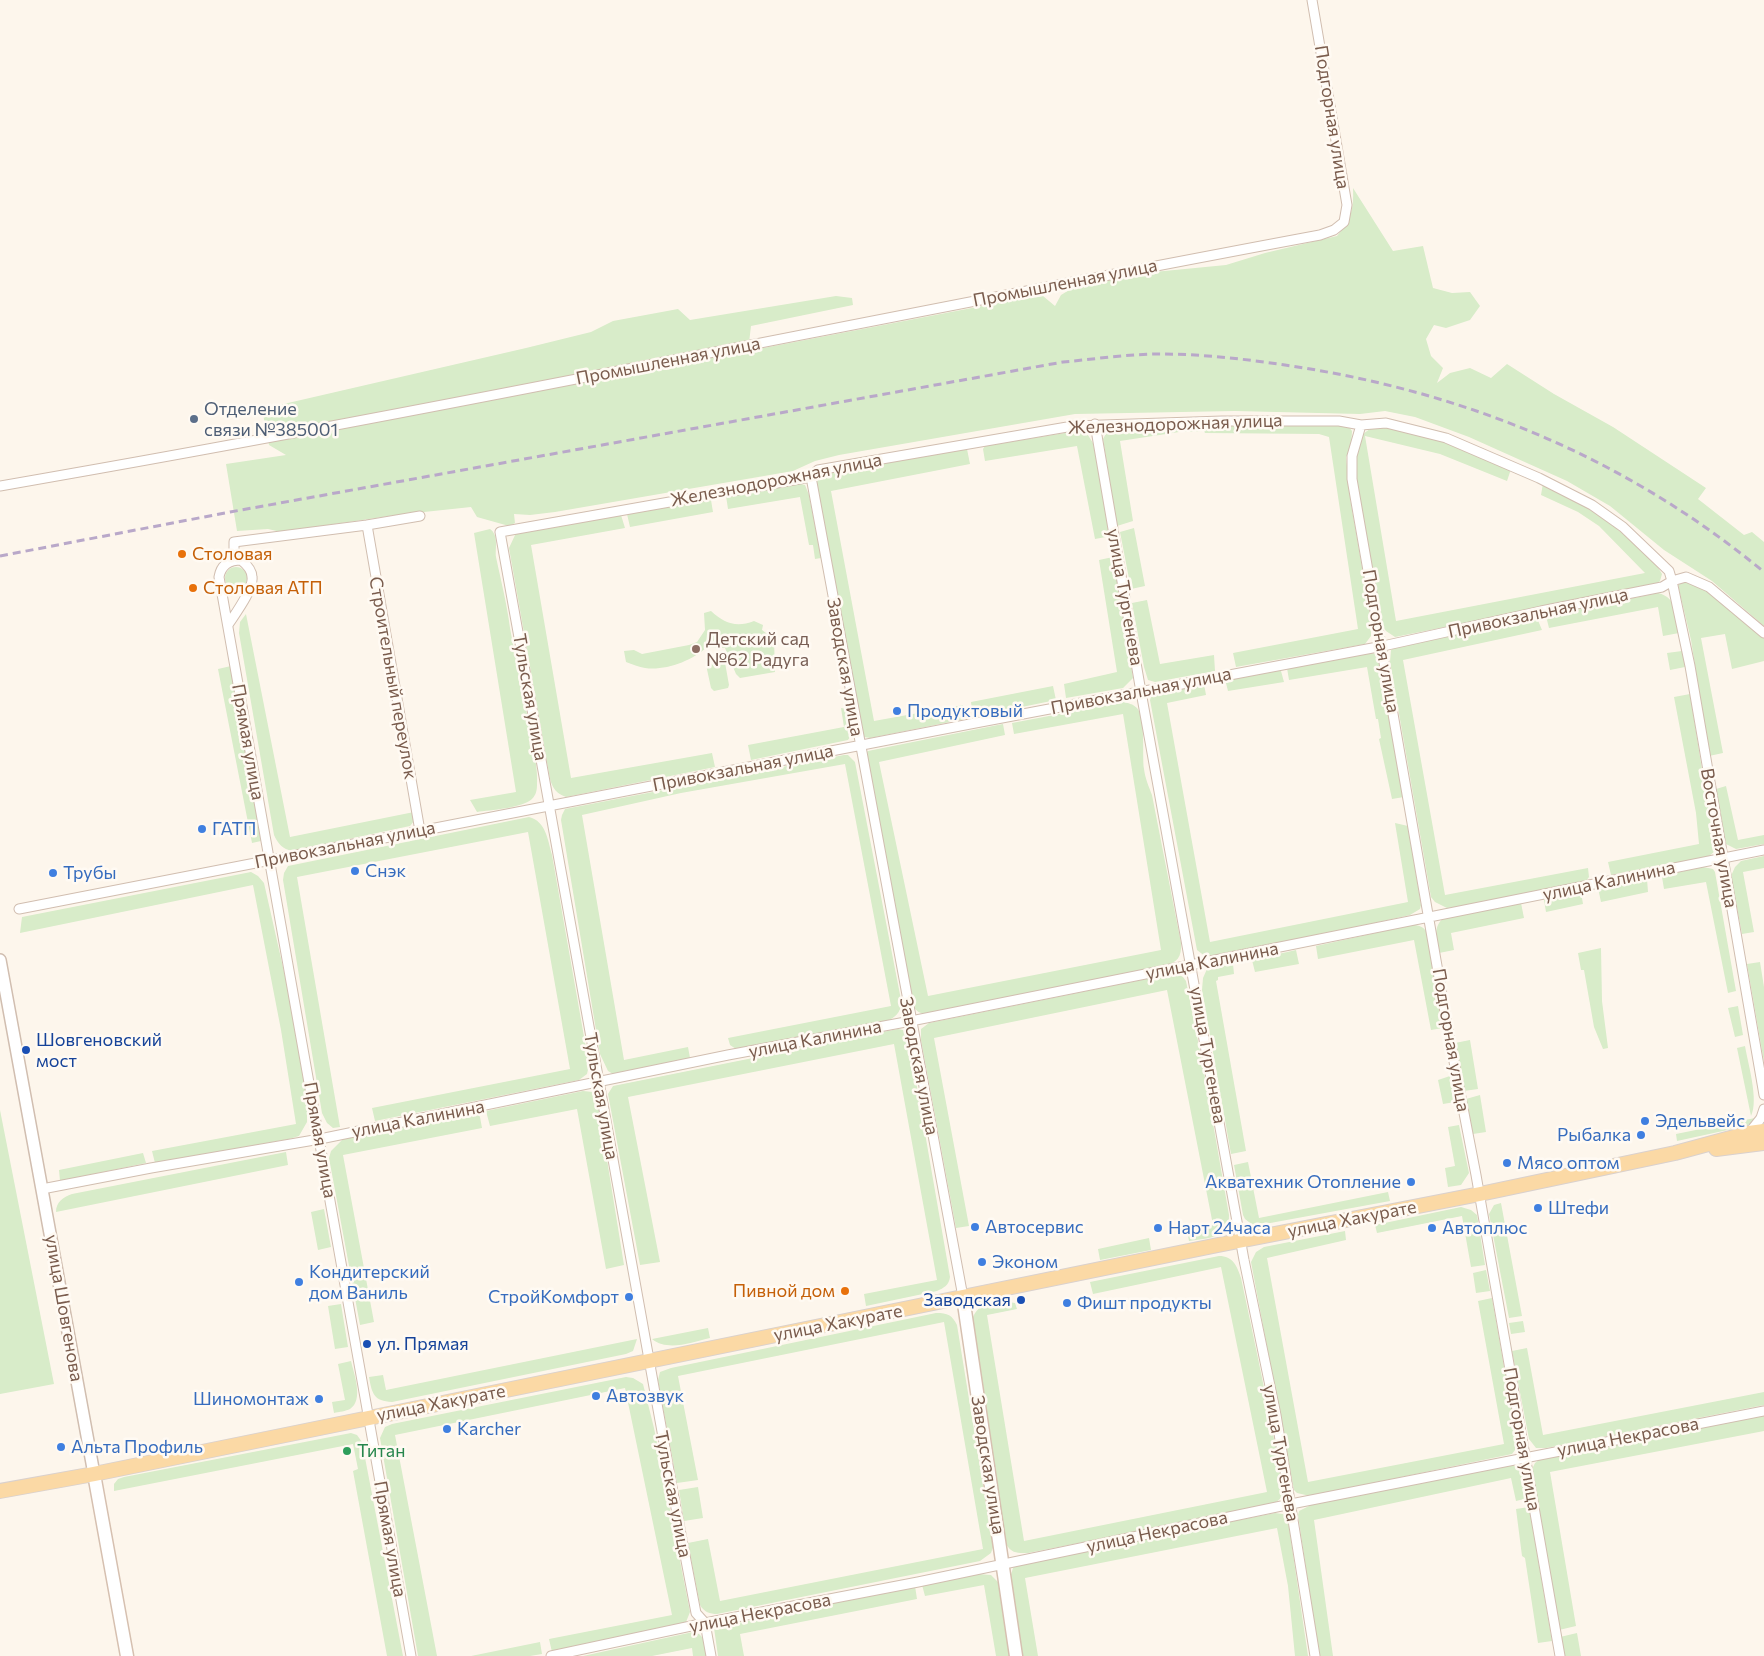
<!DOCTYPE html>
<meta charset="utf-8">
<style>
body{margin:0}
canvas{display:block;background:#fdf6ec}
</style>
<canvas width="1764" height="1656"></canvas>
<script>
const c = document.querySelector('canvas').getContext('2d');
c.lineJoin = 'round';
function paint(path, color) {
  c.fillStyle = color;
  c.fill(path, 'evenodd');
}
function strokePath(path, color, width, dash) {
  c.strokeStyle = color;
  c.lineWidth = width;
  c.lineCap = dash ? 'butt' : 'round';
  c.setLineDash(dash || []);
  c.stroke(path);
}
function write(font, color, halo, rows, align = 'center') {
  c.font = font + ' Commissioner,sans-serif';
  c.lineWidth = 5;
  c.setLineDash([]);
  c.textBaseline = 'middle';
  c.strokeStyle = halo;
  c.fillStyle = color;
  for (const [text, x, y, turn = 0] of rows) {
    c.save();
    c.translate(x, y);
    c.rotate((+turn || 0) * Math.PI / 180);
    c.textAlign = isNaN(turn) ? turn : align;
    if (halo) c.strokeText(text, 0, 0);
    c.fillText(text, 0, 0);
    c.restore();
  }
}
const green = new Path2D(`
 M1353 188 1393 251 1423 246 1433 288 1452 293 1470 292 1480 306 1470 320 1446 328 1434 325 1426 339 1431 356 1443 368 1437 383 1450 373 1470 368 1491 378 1507 364 1554 394 1613 427 1706 488 1698 499 1744 535 1752 532 1764 542V626L1712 581 1664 550 1610 506 1567 481 1469 437 1415 417 1385 411 1360 414 1235 411 1075 414 839 455 815 461 793 471 555 512 530 515 514 514 515 523 509 526 477 517 471 507 396 515 281 532 268 529 237 531 226 464 286 455 269 445 262 409 526 348 591 332 613 321 678 309 690 320 836 296 852 298 853 305 751 326 748 351 1003 302 1043 296 1055 306 1061 295 1076 286 1093 281 1138 277 1154 272 1226 265 1265 253 1337 236C1351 220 1354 209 1353 188Z
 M1338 425 1349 427 1352 431 1351 449 1346 457 1350 498 1371 619V636L1365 644 1236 667 1233 653 1358 629 1329 437 1319 434 1205 433 1204 431 1179 432 1120 441 1133 521 1117 526 1103 439 1108 430 1116 427Z
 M1380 426 1445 441 1511 469 1507 481 1440 454 1365 436 1396 621 1645 573 1599 526 1578 512 1541 495 1543 483 1601 515 1654 561 1662 574 1660 581 1655 585 1395 637 1386 631 1381 624 1355 472C1356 451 1355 430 1380 426Z
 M1077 431 1086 432 1093 443 1111 536 1095 539 1077 446 985 461 983 449 985 446Z
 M964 447 967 449 970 464 831 491 874 721 963 705 965 719 870 738 864 737 862 733 816 486 818 479 825 473Z
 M801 484 805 485 809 495 821 558 815 559 813 545H809L800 497 728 509 726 496Z
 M711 500 713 512 630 527 627 514Z
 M621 515 625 528 531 545 571 778 712 753 715 767 566 797C556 793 553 789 550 779L509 548 516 533Z
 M1134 528 1145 586 1131 589 1120 532Z
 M490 529C499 535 495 549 496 557 501 581 507 604 510 628 516 664 525 700 531 736 534 752 538 769 537 785 537 790 536 795 532 799 523 808 490 810 477 812L470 800 516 792 474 533Z
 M1113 557 1133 678 1123 688 1066 698 1064 684 1117 672 1099 560Z
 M225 578a11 11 0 1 1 22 0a11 11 0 1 1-22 0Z
 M1686 581 1714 595 1764 637V661L1732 669 1725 634 1701 638 1723 753 1709 756 1691 640 1678 585Z
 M1658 593C1678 598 1676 616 1679 633L1663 636 1658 607 1549 628 1546 616Z
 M1147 600 1160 664 1214 655 1215 671 1155 682 1148 680 1144 667 1132 603Z
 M711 611C724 623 736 628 754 621L763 625 762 630 774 639 775 672 740 678 736 674 725 648 707 647C692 661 665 671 645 668 639 667 632 664 626 662L624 651 634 650 642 654 689 645 697 642 705 630 704 613Z
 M246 614 290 837 414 812V821L410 826 292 851C283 849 278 844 274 835L239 633 240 622Z
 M1537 618 1542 630 1403 660 1445 895 1588 868 1589 877 1586 881 1471 905 1447 908 1435 902 1431 897 1390 662 1391 650 1394 648Z
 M1682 651 1685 667 1670 670 1667 653Z
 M1371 653 1377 654 1380 657 1404 797 1392 799 1379 739 1381 738 1378 719H1376L1367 667 1289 680 1287 668Z
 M720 654 724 657 729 685 728 688 714 691 711 688 705 660 707 656Z
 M231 666 261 841 252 843 218 669Z
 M1279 670 1281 671 1284 682 1228 691 1225 679Z
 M1204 684 1206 695 1167 703 1210 942 1408 902 1395 823 1408 826 1421 905 1420 909 1410 915 1339 931 1212 956 1206 957 1197 950 1150 700 1151 697 1160 694Z
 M1053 686 1056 700 973 717 971 702Z
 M1690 694 1715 851 1708 857 1611 875 1608 862 1699 844 1696 813 1674 697Z
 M1123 702C1128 703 1133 704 1137 708 1146 719 1142 755 1144 769 1145 778 1149 787 1152 795L1181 943C1182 957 1177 963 1164 966L923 1014C915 1011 914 1008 912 1000L866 753 868 751 1003 724 1005 735 879 762 928 996 1161 950 1123 714 1014 734 1012 723Z
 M841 708 847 709C850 720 856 731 848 740L751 760 748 745 844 727Z
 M844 755H848L855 762 902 1005C899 1013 896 1017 887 1021L736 1049 730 1045 728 1038 891 1006 845 764 681 793 582 815 624 1060 688 1047 690 1058 613 1074 608 1071 600 1054 561 820 562 815 565 809Z
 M1726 786 1738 840 1764 835V844L1736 849 1726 844 1716 789Z
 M529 817C546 821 548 841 552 855L589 1065 587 1074 579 1080 375 1121 372 1108 570 1069 528 832 297 877 340 1127 333 1128 327 1123 322 1113 283 880 284 873 288 866Z
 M1764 856V868L1743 872 1754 932 1742 934 1731 876 1735 867 1741 861Z
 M1703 867 1713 869 1715 872 1736 991 1728 993 1706 882 1664 889 1662 877 1666 875Z
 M251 872 258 876 264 883 287 985 307 1101V1122L299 1136 289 1139 155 1163 152 1151 296 1124 281 1030 253 885 20 933 22 917Z
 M1647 879 1648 892 1601 902 1598 888Z
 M1581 892 1583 904 1546 912 1544 900Z
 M1521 903 1524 918 1451 933 1454 950 1439 953C1437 941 1432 926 1444 918Z
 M1412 925C1420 925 1424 927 1428 934L1443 1028 1431 1030 1414 940 1318 959 1316 946Z
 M1601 948 1602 1001 1608 1048 1603 1049 1594 1027 1584 970H1581L1578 953Z
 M1296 950 1299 964 1255 972 1252 960Z
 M1760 962 1764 987V1062L1747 964Z
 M1233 964 1234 974 1218 977V980L1216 981 1246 1151 1231 1154 1202 990 1203 978 1207 969Z
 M1176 973 1183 977 1186 981 1203 1066 1229 1215C1230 1239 1207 1238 1189 1241L1187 1231 1213 1225 1167 990 934 1038 969 1226 956 1228 921 1040V1029L929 1023Z
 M1738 1006 1743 1035 1735 1037 1728 1008Z
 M898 1029 903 1030 909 1041 950 1277C949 1285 944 1288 937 1291L866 1306 864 1294 937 1280 894 1044 628 1097 660 1262 640 1265 608 1094 613 1086Z
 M1470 1040 1478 1089 1464 1091 1455 1043Z
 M1745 1046C1748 1064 1759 1100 1751 1116L1737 1048Z
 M1450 1076 1455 1102 1443 1104 1438 1080Z
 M583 1091 593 1092 597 1098 624 1265 606 1269 577 1109 490 1126 486 1111Z
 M1480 1095 1486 1132 1473 1134 1466 1099Z
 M0 1110 54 1384 0 1394Z
 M477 1113 480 1117 482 1128 343 1155 374 1322 360 1325 329 1158 331 1151 343 1139Z
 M1755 1118 1752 1123 1746 1126 1677 1141 1676 1134Z
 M1459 1125 1469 1173 1461 1185 1448 1187 1445 1168 1455 1166 1448 1127Z
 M286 1152 288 1165 56 1212C56 1202 63 1197 72 1194Z
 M143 1153 146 1163 60 1181 59 1170Z
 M1248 1162 1259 1218 1388 1192 1390 1201 1254 1226 1245 1219 1243 1215 1234 1165Z
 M1501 1203 1522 1316 1509 1318 1489 1214 1494 1205Z
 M1461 1207 1471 1210 1477 1215 1485 1265 1471 1267 1462 1216 1377 1233 1375 1225Z
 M324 1209 331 1247 318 1250 311 1212Z
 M1345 1231 1346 1240 1267 1258 1308 1482 1504 1444 1478 1301 1492 1298 1517 1441 1515 1450 1512 1454 1310 1496 1297 1493 1294 1490 1251 1262 1256 1252 1264 1247Z
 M1149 1238 1151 1250 1100 1260 1098 1249Z
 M1219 1256C1233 1256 1237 1266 1241 1278 1256 1348 1271 1418 1283 1489 1284 1498 1277 1502 1270 1505L1028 1553C1018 1553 1012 1554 1006 1544L972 1321C976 1301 999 1300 1015 1303L1017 1309 987 1315 1024 1541 1267 1492 1221 1267 1093 1294 1090 1282Z
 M1486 1270 1490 1291 1476 1293 1473 1273Z
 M341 1304 348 1347 335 1349 328 1306Z
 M936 1313C948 1313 952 1315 957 1325L993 1547 991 1553 980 1561 717 1614C710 1614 704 1612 700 1605L688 1543 708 1539 720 1601 983 1549 944 1322 678 1376 698 1480 677 1483 658 1380 660 1372 671 1368Z
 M1523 1321 1525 1332 1511 1334 1509 1323Z
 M708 1328 710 1338C692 1342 668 1352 652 1339Z
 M637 1339 633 1351 626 1354 392 1402C374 1401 372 1394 369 1377L383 1375 386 1390Z
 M1527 1348 1543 1435 1764 1392V1405L1546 1448H1536L1529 1439 1512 1351Z
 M351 1361C354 1374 364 1400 350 1409 346 1411 339 1412 334 1413L332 1402 345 1400 338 1364Z
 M626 1377 633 1378 643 1384 654 1428 690 1612 686 1622 552 1652 549 1639 672 1615 625 1388 395 1435 437 1656H418L380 1438 385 1427 392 1424Z
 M1764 1415V1431L1550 1472 1576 1626 1559 1630 1532 1469 1535 1463 1540 1459Z
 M351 1433 357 1435 362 1442 403 1656H387L353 1471 358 1469 353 1444 114 1491V1484L118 1479 124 1477Z
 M1513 1465 1521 1470 1528 1498 1516 1501 1511 1478 1314 1520 1333 1656H1319L1298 1515 1299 1511 1311 1505Z
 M698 1487 703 1518 684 1521 679 1490Z
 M1529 1507 1552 1641 1538 1643 1525 1558 1522 1556 1516 1509Z
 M1275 1513 1283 1514 1288 1520 1308 1656H1295L1288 1586 1277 1528 1025 1578 1038 1656H1021L1010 1578 1013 1568 1017 1564Z
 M978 1574 991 1575 998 1582 1009 1656H996L984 1585 925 1596 922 1585Z
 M915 1586 917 1599 740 1634 744 1656H718L714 1628Z
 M693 1632 699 1634 704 1639 707 1656H693L692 1648 652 1656H583Z
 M1577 1633 1581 1656H1563L1560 1637Z
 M540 1642 542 1654 530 1656H471Z`);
const minor = new Path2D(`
 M1095 424 1141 692 1244 1260 1276 1415 1315 1656
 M1361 425 1352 456V479L1451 1046 1476 1175 1560 1656
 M811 477 963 1297
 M0 486C441 410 879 317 1320 235L1334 230 1344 222 1347 205 1312 0
 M367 525 420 831
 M234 560V542L367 525 420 516
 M228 625C235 614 254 589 252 577 252 570 246 564 241 560 229 560 221 565 219 577L411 1656
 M19 909 970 724 1383 646 1541 611 1662 587 1672 581 1690 666 1764 1095
 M1749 1133 1761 1118 1764 1109
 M42 1189 151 1168 320 1139 728 1055 911 1021 1764 850
 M551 1656 705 1623 918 1582 1291 1504 1764 1411
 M711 1656 705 1623 696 1613 672 1487 500 532 811 477 818 470 1073 426 1222 421H1339L1361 425 1386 423 1446 438 1539 478 1592 505 1623 527 1669 571 1672 581 1686 577 1709 587 1764 633`);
const tertiary = new Path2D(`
 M0 960 94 1474`);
const secondary = new Path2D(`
 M963 1297 1016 1656
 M94 1474 127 1656`);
const primary = new Path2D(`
 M1716 1149 1764 1143
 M0 1491 94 1474 1218 1245 1480 1194 1675 1153 1749 1133 1764 1131`);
const rail = new Path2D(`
 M0 556 230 512 1063 362C1095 359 1129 354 1161 354 1202 354 1244 359 1285 365 1463 391 1625 457 1764 572`);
const markers = [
 [194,419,5,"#5c6f8a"],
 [182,554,5,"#e8710a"],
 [193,588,5,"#e8710a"],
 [696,649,5,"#8d6e63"],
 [897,711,5,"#3f7fe0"],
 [202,829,5,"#3f7fe0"],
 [355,871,5,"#3f7fe0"],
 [53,873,5,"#3f7fe0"],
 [26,1050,5,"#1a4fb4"],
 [1645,1121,5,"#3f7fe0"],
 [1641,1135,5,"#3f7fe0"],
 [1507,1163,5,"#3f7fe0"],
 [1411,1182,5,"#3f7fe0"],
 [1538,1208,5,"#3f7fe0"],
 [975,1227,5,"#3f7fe0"],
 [1158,1228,5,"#3f7fe0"],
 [1432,1228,5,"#3f7fe0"],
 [982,1262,5,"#3f7fe0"],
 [299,1282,5,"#3f7fe0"],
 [845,1291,5,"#e8710a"],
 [629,1297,5,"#3f7fe0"],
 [1021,1300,5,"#1a4fb4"],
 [1067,1303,5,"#3f7fe0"],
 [367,1344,5,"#1a4fb4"],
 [596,1396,5,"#3f7fe0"],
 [319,1399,5,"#3f7fe0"],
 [447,1429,5,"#3f7fe0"],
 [61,1447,5,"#3f7fe0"],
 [347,1451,5,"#2e9e5b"]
];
const streetNames = [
 ["Подгорная улица",1332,117,81],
 ["Промышленная улица",1065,283,-11],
 ["Промышленная улица",668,361,-11],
 ["Железнодорожная улица",1175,424,-2],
 ["Железнодорожная улица",776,480,-11],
 ["улица Тургенева",1125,597,80],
 ["Привокзальная улица",1538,613,-12],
 ["Подгорная улица",1381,641,80],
 ["Заводская улица",845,667,80],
 ["Строительный переулок",393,678,80],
 ["Привокзальная улица",1141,691,-11],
 ["Тульская улица",530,697,80],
 ["Прямая улица",248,742,80],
 ["Привокзальная улица",743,768,-11],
 ["Восточная улица",1719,838,80],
 ["Привокзальная улица",345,845,-11],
 ["улица Калинина",1609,881,-12],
 ["улица Калинина",1212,961,-11],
 ["улица Калинина",815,1039,-11],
 ["Подгорная улица",1451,1040,80],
 ["улица Тургенева",1208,1055,80],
 ["Заводская улица",919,1066,79],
 ["Тульская улица",601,1096,80],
 ["улица Калинина",418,1119,-11],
 ["Прямая улица",320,1140,80],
 ["улица Хакурате",1352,1219,-11],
 ["улица Шовгенова",64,1308,80],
 ["улица Хакурате",838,1323,-11],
 ["улица Хакурате",441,1403,-11],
 ["улица Некрасова",1628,1437,-11],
 ["Подгорная улица",1522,1439,80],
 ["улица Тургенева",1281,1453,80],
 ["Заводская улица",988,1465,81],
 ["Тульская улица",673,1494,79],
 ["улица Некрасова",1157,1532,-12],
 ["Прямая улица",390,1539,80],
 ["улица Некрасова",760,1613,-11]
];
const serviceNames = [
 ["Отделение",204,409],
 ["связи №385001",204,430]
];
const foodNames = [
 ["Столовая",192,554],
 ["Столовая АТП",203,588],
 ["Пивной дом",835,1291,"right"]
];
const educationNames = [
 ["Детский сад",706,639],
 ["№62 Радуга",706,660]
];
const shopNames = [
 ["Продуктовый",907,711],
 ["ГАТП",212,829],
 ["Снэк",365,871],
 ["Трубы",63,873],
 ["Эдельвейс",1655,1121],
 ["Рыбалка",1631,1135,"right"],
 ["Мясо оптом",1517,1163],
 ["Акватехник Отопление",1401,1182,"right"],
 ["Штефи",1548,1208],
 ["Автосервис",985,1227],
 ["Нарт 24часа",1168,1228],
 ["Автоплюс",1442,1228],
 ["Эконом",992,1262],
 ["Кондитерский",309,1272],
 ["дом Ваниль",309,1293],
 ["СтройКомфорт",619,1297,"right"],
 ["Фишт продукты",1077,1303],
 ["Автозвук",606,1396],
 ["Шиномонтаж",309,1399,"right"],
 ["Karcher",457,1429],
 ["Альта Профиль",71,1447]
];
const transitNames = [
 ["Шовгеновский",36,1040],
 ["мост",36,1061],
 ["Заводская",1011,1300,"right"],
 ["ул. Прямая",377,1344]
];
const leisureNames = [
 ["Титан",357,1451]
];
paint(green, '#d8ecc9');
strokePath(minor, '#d1beb0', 11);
strokePath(tertiary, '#d1beb0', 14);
strokePath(secondary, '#d6c0b0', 15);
strokePath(primary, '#dad1cd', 16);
strokePath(minor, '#fff', 9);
strokePath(tertiary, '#fff', 11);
strokePath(secondary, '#fff', 12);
strokePath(primary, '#fbd9a5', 14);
strokePath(rail, '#b9a8c9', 3, [8, 5]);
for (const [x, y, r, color] of markers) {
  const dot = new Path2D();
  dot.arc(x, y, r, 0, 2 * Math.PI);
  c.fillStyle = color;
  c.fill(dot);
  strokePath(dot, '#fffaf3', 2);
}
write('18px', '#7a5c4d', '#fffaf3', streetNames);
write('18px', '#4e5e75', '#fffaf3', serviceNames, 'left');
write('18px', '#c56008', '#fffaf3', foodNames, 'left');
write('18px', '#785e54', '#fffaf3', educationNames, 'left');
write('18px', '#366cbe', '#fffaf3', shopNames, 'left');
write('18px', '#164399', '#fffaf3', transitNames, 'left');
write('18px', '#27864d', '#fffaf3', leisureNames, 'left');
</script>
